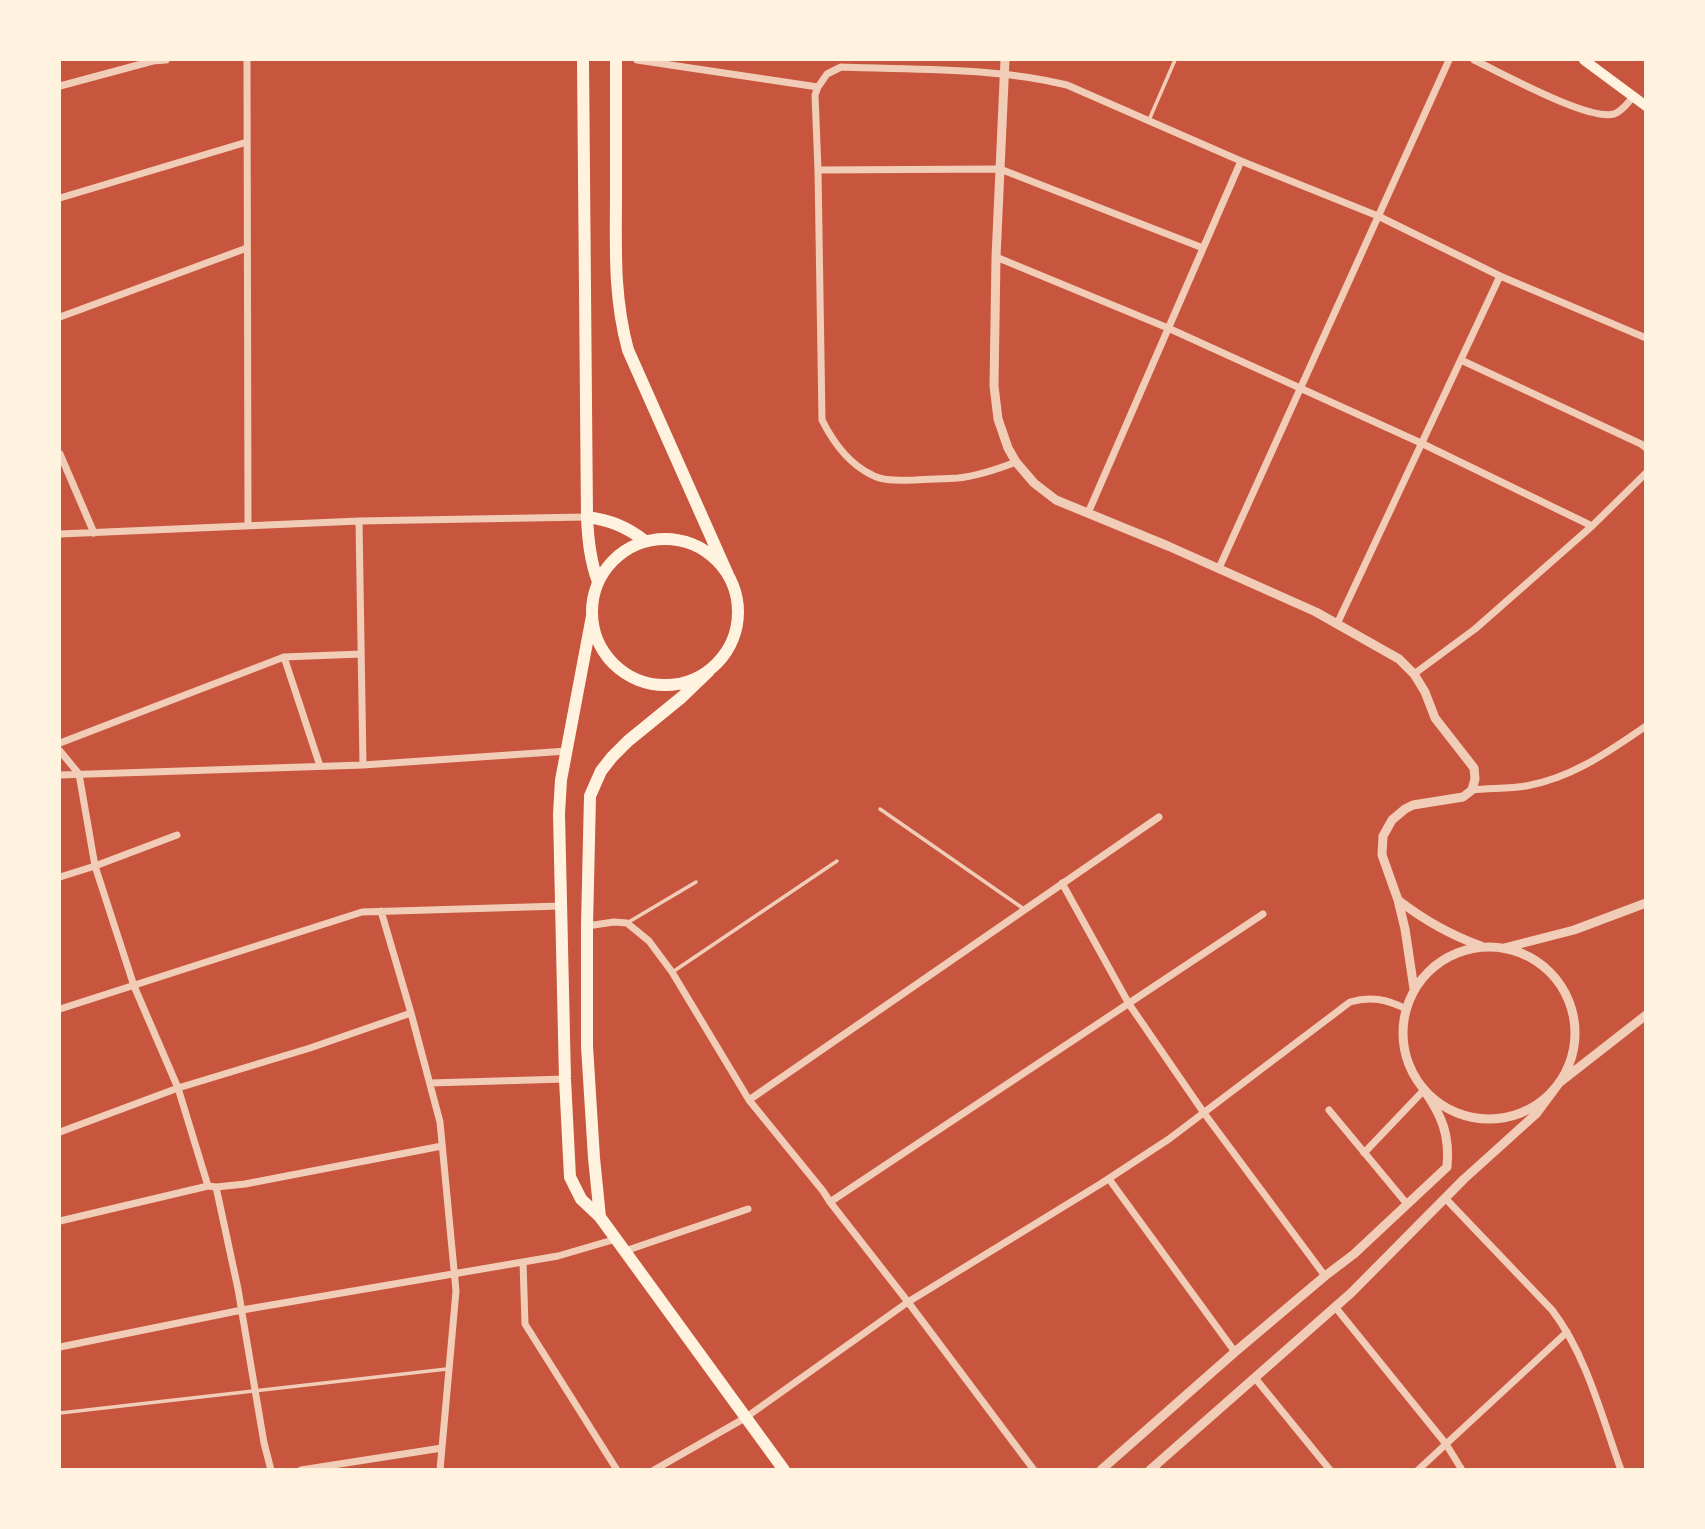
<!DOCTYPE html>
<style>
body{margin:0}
#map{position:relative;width:1705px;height:1529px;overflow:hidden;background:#c8553d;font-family:"Exo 2",sans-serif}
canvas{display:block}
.frame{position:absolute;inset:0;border:61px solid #fff3e0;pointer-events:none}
</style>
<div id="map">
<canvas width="1705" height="1529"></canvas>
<div class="frame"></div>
</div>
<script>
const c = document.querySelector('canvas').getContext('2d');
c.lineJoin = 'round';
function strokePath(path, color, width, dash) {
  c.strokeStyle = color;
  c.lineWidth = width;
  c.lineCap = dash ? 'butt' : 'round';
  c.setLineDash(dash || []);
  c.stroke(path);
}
const service = new Path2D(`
 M1149 120 1175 60
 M880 809 1024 909
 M627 923 696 882
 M674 971 837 861
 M60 1413 447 1369`);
const minor = new Path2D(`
 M247 60 248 526
 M637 60 818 87
 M1474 60C1502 73 1588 121 1614 114 1623 111 1628 102 1634 96
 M60 86 153 61 166 60
 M818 170 1000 169 1203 248
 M60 198 247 142
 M996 257 1168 328 1421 443 1592 526
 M60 317 247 248
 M1461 360 1641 444 1646 448
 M60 454 94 533
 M1016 462C998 469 978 476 958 478 944 479 929 479 915 480 901 480 885 482 872 475 849 464 833 442 822 420L818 170 815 95 818 87 827 74 841 67C916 70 993 67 1067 85L1241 161 1378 216 1500 276 1646 338
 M1088 513 1241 161
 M359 521 363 765
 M60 534 359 521 587 517
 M1219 568 1449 60
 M1337 624 1500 276
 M284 657 320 766
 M1414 674 1475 629 1592 526 1646 473
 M60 743 284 657 361 654
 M60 751 79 774 95 866 134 986 178 1088 208 1186
 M60 775 363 765 567 751
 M1472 790C1489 788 1508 789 1526 786 1572 778 1608 752 1646 726
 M60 877 95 866 177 835
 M1062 883 1129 1004 1204 1113 1325 1276
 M381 911 411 1013 440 1122 456 1291 440 1470
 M587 926 614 922 627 923 649 941 672 972 749 1100 823 1191 830 1202 908 1302 1034 1470
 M60 1009 362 912 561 906
 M430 1083 565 1079
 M749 1100 1159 817
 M1329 1110 1407 1204
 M60 1132 178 1088 310 1048 411 1013
 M1364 1153 1424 1090
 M1109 1179 1235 1352
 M216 1187 238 1289 264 1443 271 1470
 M1445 1198 1552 1310C1586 1354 1602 1417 1621 1470
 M830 1202 1263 914
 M60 1221 208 1186 216 1187 245 1184 442 1146
 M625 1251 748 1209
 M523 1262 525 1324 617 1470
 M1336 1308 1446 1444 1462 1470
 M60 1347 242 1310 558 1256 616 1239
 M1255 1378 1330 1470
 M301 1470 442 1448
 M654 1470 745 1418 908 1302 1102 1183 1169 1139 1350 1002C1370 996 1387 999 1406 1009
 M1418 1470 1567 1332`);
const tertiary = new Path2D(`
 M1005 60 996 257 994 386 998 419 1008 448 1016 462 1034 483 1056 500 1168 546 1316 612 1399 659 1414 674 1425 692 1435 718 1474 768 1475 779 1472 790 1463 797 1413 805 1405 809 1392 820 1383 836 1382 855 1398 900 1405 929 1414 989
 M1398 900C1424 920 1450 935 1481 946
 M1403 1033a86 86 0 1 1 172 0a86 86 0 1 1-172 0Z
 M1504 948 1574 930 1646 903
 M1101 1470 1235 1352 1325 1276 1354 1254 1447 1167C1450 1135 1442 1116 1424 1090
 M1150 1470 1351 1293 1464 1179 1536 1114 1559 1083 1646 1015`);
const secondary = new Path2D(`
 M1584 60 1646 106`);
const trunk = new Path2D(`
 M583 60 587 517C588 540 590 560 598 582
 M616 60C616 103 616 146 616 189 616 245 613 295 628 350L728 575
 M587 517C610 520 627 527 645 541
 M592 612a73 73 0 1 1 146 0a73 73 0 1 1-146 0Z
 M592 616 561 780 559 814 565 1079 570 1177 581 1199 600 1217 784 1470
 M600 1217 594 1158 587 1046V926L590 796 601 771 612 757 628 741 682 697 709 671`);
strokePath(service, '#f1ccb7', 3.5);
strokePath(minor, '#f1ccb7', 7);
strokePath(tertiary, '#f1ccb7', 9);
strokePath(secondary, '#fff3e0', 10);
strokePath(trunk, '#fff3e0', 12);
</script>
